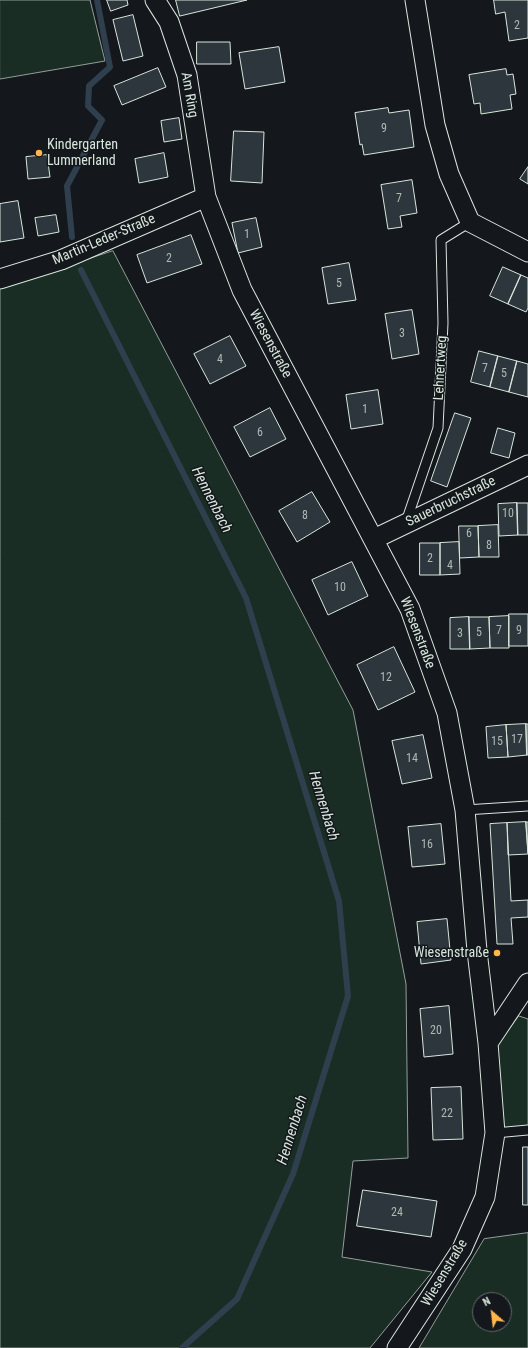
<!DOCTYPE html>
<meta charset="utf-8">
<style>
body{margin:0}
#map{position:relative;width:528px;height:1348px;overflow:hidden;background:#14181c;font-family:"Roboto Condensed",sans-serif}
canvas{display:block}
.north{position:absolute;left:472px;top:1292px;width:40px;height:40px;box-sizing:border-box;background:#14181c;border:1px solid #626a69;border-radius:50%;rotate:332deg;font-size:11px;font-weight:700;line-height:16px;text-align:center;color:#d8e6dc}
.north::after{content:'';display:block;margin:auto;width:14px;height:18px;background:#ffb74d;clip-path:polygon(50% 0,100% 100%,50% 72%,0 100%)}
</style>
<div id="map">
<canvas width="528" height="1348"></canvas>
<div class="north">N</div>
</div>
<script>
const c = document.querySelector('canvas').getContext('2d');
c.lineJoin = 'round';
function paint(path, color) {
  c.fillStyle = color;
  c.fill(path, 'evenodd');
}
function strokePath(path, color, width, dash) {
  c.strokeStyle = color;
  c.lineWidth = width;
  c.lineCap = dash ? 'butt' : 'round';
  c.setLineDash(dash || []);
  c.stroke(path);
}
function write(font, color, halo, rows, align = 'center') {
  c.font = font + ' "Roboto Condensed",sans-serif';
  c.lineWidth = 3;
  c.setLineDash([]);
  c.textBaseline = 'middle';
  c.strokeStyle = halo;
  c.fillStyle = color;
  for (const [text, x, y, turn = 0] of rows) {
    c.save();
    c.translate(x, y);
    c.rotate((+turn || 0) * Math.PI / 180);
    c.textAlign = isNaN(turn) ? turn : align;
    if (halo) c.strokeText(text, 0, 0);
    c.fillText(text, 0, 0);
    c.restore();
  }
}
const green = new Path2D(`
 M0 0H90L105 61 0 79Z
 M113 251 353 710 406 984 408 1158 353 1161 342 1257 432 1272 370 1348H0V289Z
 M519 1016 528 1019V1126L503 1131 497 1046Z
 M528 1233V1348H419L484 1239ZM480 1300H504V1324H480Z`);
const stream = new Path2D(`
 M72 237 67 186 102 120 88 106 89 86 110 67 97 0
 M81 270 246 598 339 901 348 996 293 1174 237 1299 182 1348`);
const building = new Path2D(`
 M107 0H127L128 5 111 11Z
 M176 0H247L180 16Z
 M494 0H528V38L509 41 505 12 496 14Z
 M133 15 143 56 123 61 113 20Z
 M197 42H230L231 64H197Z
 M279 47 285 82 245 89 239 53Z
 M158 68 166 87 122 105 114 86Z
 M506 69 507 75 513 74 516 94 510 95 512 109 481 114 480 103 474 104 469 75Z
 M388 108 389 113 409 110 414 147 364 155 362 144 360 145 355 113Z
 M179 118 182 139 164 142 161 121Z
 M234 131 264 132 262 183 231 181Z
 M164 153 168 177 139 183 135 159Z
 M47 155 50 177 28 179 26 157Z
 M528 167V184L520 179Z
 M412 180 417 213 400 216 402 227 388 229 381 185Z
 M18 201 24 238 0 242V204Z
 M56 215 59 232 38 236 35 218Z
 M256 218 262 247 238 253 232 223Z
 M191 235 202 264 147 283 137 255Z
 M349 263 356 300 328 304 322 268Z
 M503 267 521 275 508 304 490 296Z
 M521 275 528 278V308L526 312 508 304Z
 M412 310 419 354 392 359 385 314Z
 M230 336 246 366 210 384 194 354Z
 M479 351 498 356 490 387 471 382Z
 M498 356 517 361 509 392 490 387Z
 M517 361 528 364V397L509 392Z
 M378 390 383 424 351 429 346 395Z
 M270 408 286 439 250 457 234 427Z
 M455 413 471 418 447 487 431 481Z
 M498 428 515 433 509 458 491 453Z
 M312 492 330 522 297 542 279 511Z
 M517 503 518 535 499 536 498 504Z
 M517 503H528V535H518Z
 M498 525 499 557H479L478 526Z
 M459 526H478L479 557 460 558Z
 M459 542 460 574 440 575V543Z
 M420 543H440V575H420Z
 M352 562 368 596 328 615 312 580Z
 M509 614H528V646H509Z
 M509 616V648H490L489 617Z
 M469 617 470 649H450V618Z
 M469 617H489L490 648 470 649Z
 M394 647 415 692 378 710 357 665Z
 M526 724 527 755 508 757 506 725Z
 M526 724H528V755H527Z
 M506 725 508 757 488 758 486 727Z
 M423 735 432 778 402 784 392 741Z
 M526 822 528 854 508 855 507 823Z
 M526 822H528V853Z
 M507 823 511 901 528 900V917L511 918 513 944H497L490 824Z
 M441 824 445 864 412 867 408 827Z
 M447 919 451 960 421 964 417 922Z
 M449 1006 453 1054 424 1057 420 1009Z
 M461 1087 463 1139 433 1140 431 1088Z
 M523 1147H528V1205H523Z
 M363 1190 437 1201 431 1237 357 1226Z`);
const lane = new Path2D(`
 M406 522 438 428 443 323 441 240 470 222
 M465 810 528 806
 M495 1133 528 1130`);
const street = new Path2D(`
 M155 0 169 22 187 75 206 197 242 290 410 609 447 713 465 810 477 951 488 1043 495 1133 485 1197 462 1249 397 1348
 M415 0 435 125 449 174 470 222 528 252
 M0 279 61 260 206 197
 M374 539 528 465
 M488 1043 528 983`);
const markers = [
 [39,153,4,"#ffb74d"],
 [497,953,4,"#ffb74d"]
];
const numberNames = [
 ["2",517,26],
 ["9",384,129],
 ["7",399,199],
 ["1",247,235],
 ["2",169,259],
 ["5",339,284],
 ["3",402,334],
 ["4",220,360],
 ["7",485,369],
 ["5",504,374],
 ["1",365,410],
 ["6",260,433],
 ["10",508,514],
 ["8",305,516],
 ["6",469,534],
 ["8",489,546],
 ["2",430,559],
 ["4",450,566],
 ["10",340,588],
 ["7",499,631],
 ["9",519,631],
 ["5",479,633],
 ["3",460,634],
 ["12",386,678],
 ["17",517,740],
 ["15",497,742],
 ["14",412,759],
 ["16",427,845],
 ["20",436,1031],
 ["22",447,1114],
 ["24",397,1213]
];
const streetNames = [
 ["Am Ring",189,95,80],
 ["Martin-Leder-Straße",104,240,-23],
 ["Wiesenstraße",270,344,62],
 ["Lehnertweg",441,368,-87],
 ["Sauerbruchstraße",451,502,-26],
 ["Wiesenstraße",417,633,69],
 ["Wiesenstraße",445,1273,-59]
];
const poiNames = [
 ["Kindergarten",47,145],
 ["Lummerland",47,161],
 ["Wiesenstraße",489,953,"right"]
];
const waterNames = [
 ["Hennenbach",211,500,63],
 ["Hennenbach",323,806,73],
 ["Hennenbach",293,1130,-73]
];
paint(green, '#1a2d24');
strokePath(green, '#939e99', 1);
strokePath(stream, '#2f3f4d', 6);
paint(building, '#2c363c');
strokePath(building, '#d8e6dc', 1);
strokePath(lane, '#d8e6dc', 11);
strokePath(street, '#d8e6dc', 21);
strokePath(lane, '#14181c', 9);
strokePath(street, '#14181c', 19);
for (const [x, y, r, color] of markers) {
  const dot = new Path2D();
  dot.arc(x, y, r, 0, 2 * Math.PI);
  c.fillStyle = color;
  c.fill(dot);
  strokePath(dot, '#14181c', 1.5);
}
write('12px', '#adbab4', null, numberNames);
write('14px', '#d8e6dc', '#14181c', streetNames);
write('14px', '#d8e6dc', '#14181c', poiNames, 'left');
write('italic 15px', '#d8e6dc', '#14181c', waterNames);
</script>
